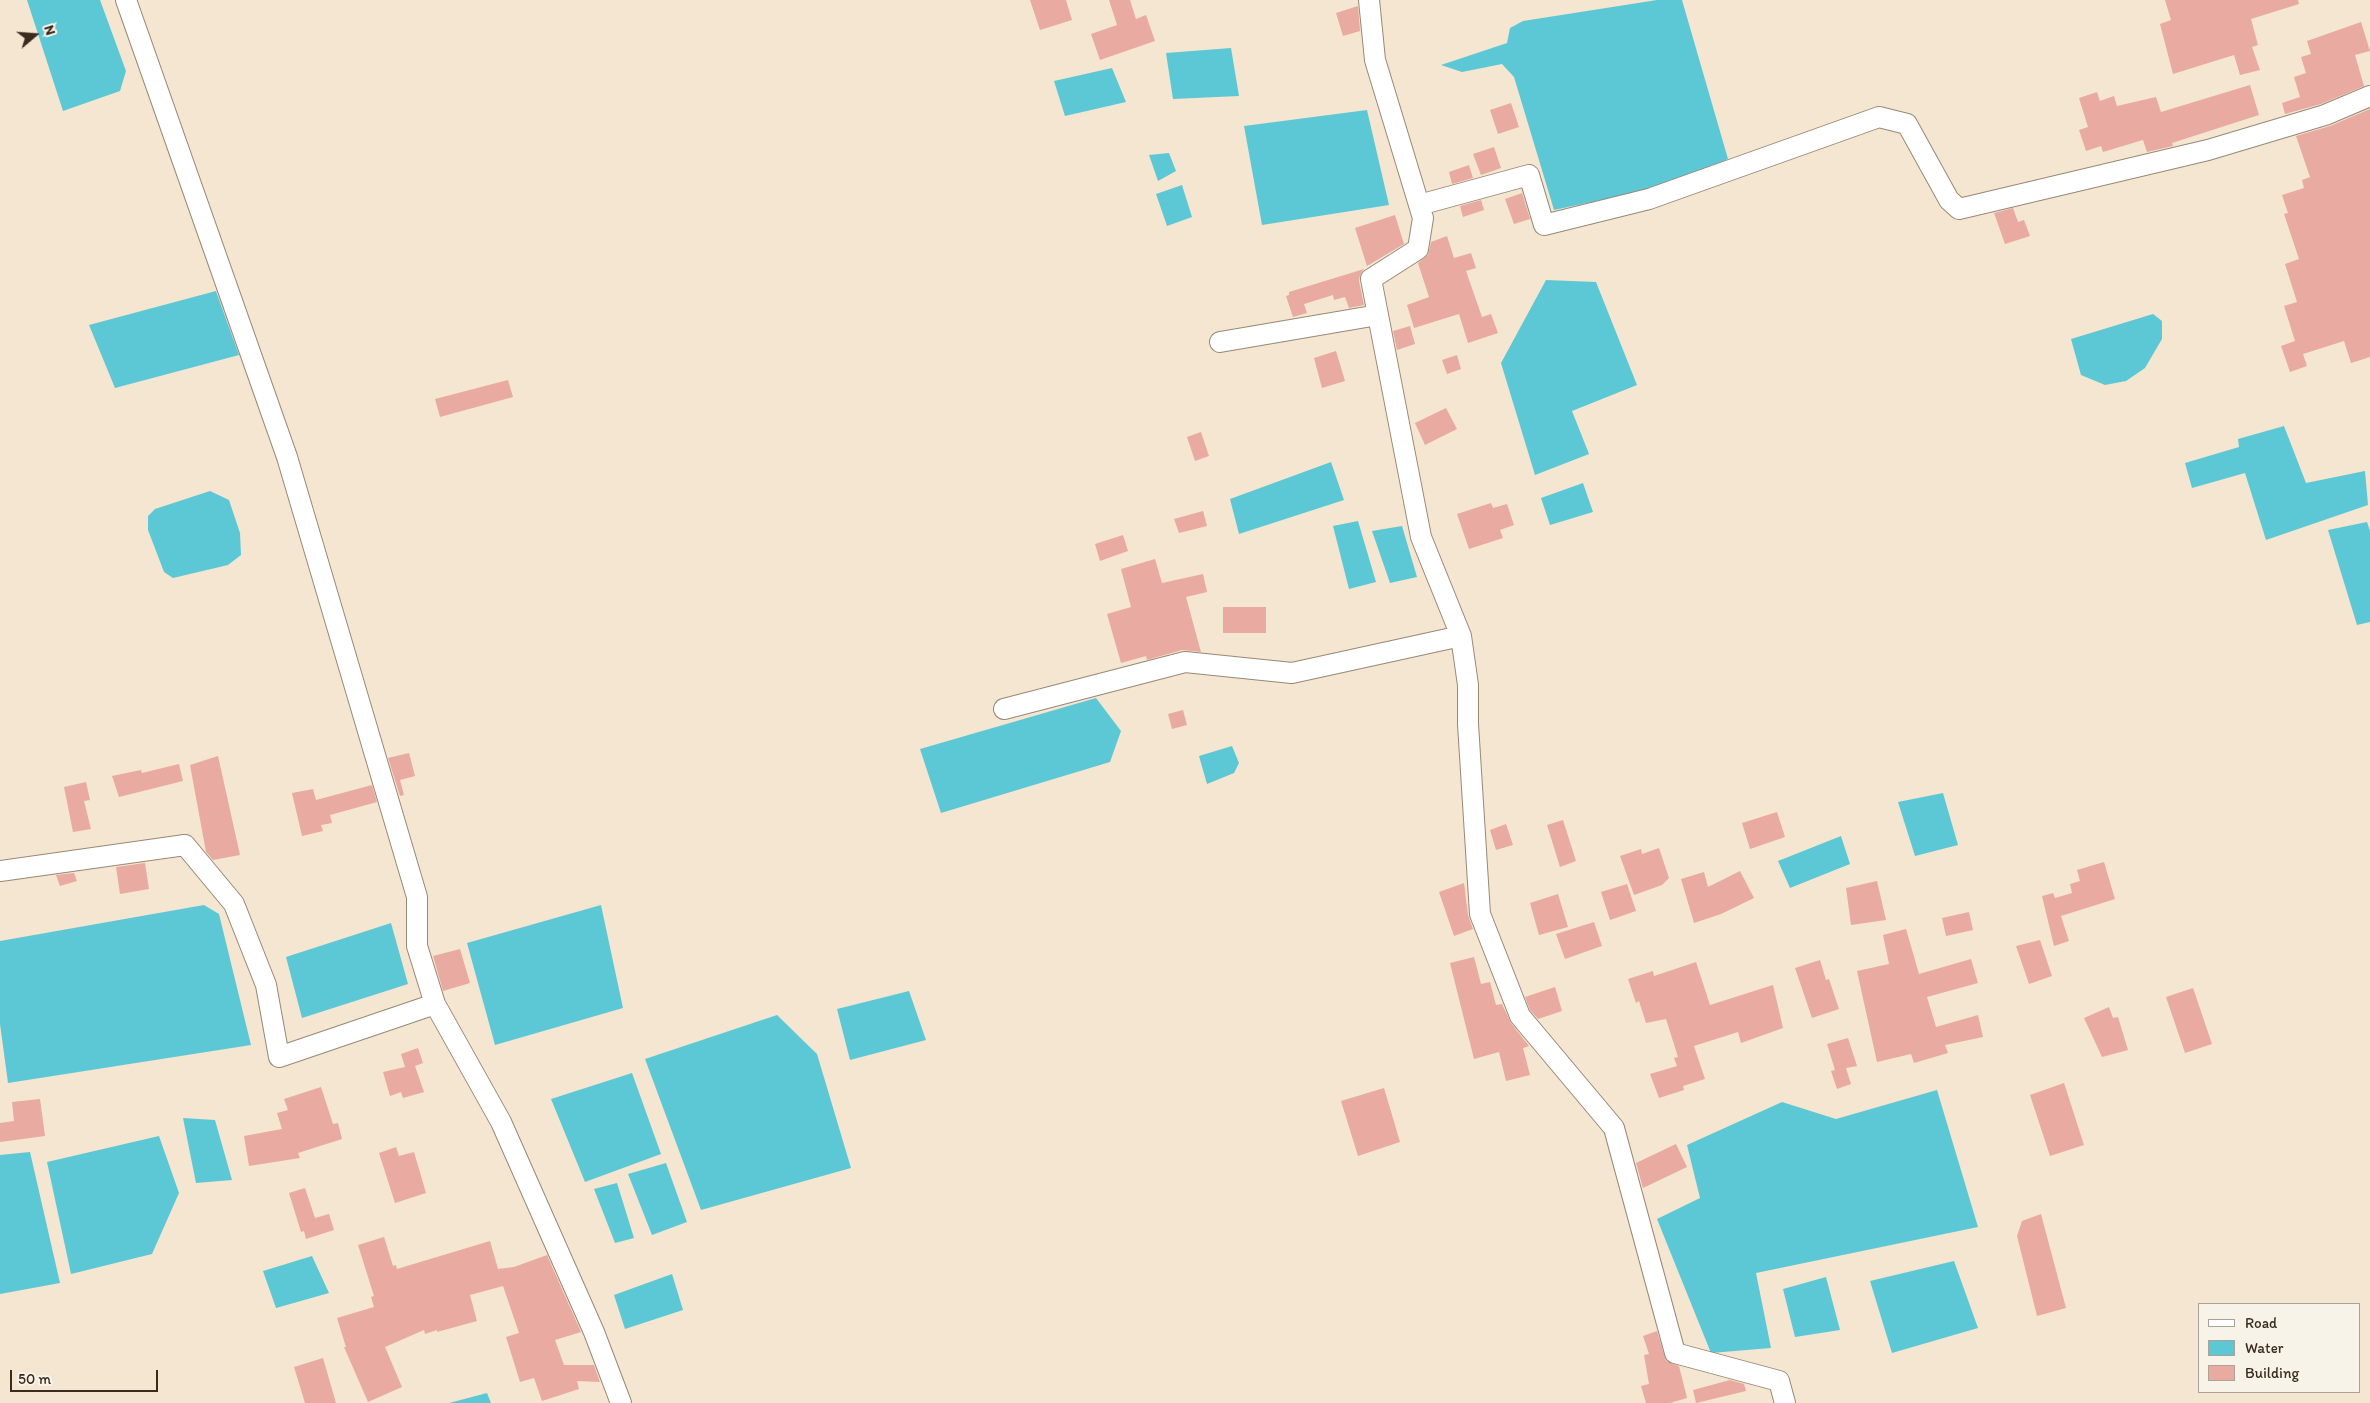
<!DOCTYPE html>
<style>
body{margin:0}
#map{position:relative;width:2370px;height:1403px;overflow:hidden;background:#f4e6d0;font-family:Itim,sans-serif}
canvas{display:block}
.legend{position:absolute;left:2198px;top:1303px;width:162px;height:90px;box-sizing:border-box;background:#f7f3e8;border:1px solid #aca397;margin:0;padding:6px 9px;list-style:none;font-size:15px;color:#3b2a1e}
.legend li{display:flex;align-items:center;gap:10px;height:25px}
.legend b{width:25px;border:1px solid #aca397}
.north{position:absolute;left:10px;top:10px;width:50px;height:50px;-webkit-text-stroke:4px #f7f3e8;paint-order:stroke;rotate:72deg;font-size:14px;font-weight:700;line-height:20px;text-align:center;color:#3b2a1e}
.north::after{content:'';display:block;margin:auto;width:18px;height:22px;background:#3b2a1e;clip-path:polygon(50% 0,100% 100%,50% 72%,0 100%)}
.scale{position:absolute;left:10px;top:1370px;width:148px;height:22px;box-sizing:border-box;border:2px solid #3b2a1e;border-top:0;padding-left:6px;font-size:15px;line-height:18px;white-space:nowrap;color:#3b2a1e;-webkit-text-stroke:4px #f7f3e8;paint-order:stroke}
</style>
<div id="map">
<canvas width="2370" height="1403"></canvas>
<ul class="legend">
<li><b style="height:6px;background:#fff"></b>Road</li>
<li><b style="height:14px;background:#5dc8d5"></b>Water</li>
<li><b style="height:14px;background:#e9aaa2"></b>Building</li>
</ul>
<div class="north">N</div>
<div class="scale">50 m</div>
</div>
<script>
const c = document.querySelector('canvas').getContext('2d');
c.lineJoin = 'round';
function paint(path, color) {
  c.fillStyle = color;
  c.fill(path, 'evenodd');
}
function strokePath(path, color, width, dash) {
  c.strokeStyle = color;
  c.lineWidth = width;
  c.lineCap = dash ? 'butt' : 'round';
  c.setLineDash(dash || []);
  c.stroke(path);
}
const water = new Path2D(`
 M27 0H100L126 71 120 91 63 111Z
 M1657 0H1682L1728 159 1671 185 1554 210 1514 77 1502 64 1462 72 1441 65 1507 43 1510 28 1523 21Z
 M1231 48 1239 96 1173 99 1166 53Z
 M1112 68 1126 102 1065 116 1054 81Z
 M1367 110 1389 205 1262 225 1244 126Z
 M1169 153 1176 171 1158 181 1149 155Z
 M1182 185 1192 217 1167 226 1156 194Z
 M1546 280 1596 282 1637 385 1572 411 1589 454 1535 475 1501 363Z
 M216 291 239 355 115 388 89 325Z
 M2153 314 2162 321V339L2145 368 2126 381 2105 385 2081 375 2071 339Z
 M2284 426 2306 483 2365 471 2368 505 2266 540 2245 473 2192 488 2185 463 2239 447 2238 439Z
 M1331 462 1344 500 1239 534 1230 499Z
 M1583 483 1593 512 1550 525 1541 498Z
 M210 491 229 500 240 533 241 555 228 565 173 578 164 572 148 530V516L155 509Z
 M1358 521 1376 582 1349 589 1333 526Z
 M2367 522 2370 531V622L2357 625 2328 530Z
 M1402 526 1417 577 1390 583 1372 531Z
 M1096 698 1121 731 1110 762 941 813 920 749Z
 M1232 746 1239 763 1234 773 1207 784 1199 756Z
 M1943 793 1958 845 1915 856 1898 802Z
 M1841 836 1850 864 1790 888 1778 861Z
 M204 905 219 914 251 1045 8 1083 0 1024V941Z
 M601 905 623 1008 495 1045 467 943Z
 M391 923 408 984 302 1018 286 957Z
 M909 991 926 1040 850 1060 837 1009Z
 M777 1015 817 1054 851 1168 701 1210 645 1059Z
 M632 1073 661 1154 585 1182 551 1099Z
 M1937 1090 1978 1227 1756 1273 1771 1348 1711 1353 1657 1219 1700 1198 1687 1145 1782 1102 1836 1119Z
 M183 1118 215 1120 232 1180 196 1183Z
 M159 1136 179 1193 152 1254 71 1274 47 1162Z
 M30 1152 60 1283 0 1294V1155Z
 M666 1163 687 1222 652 1235 628 1174Z
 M617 1183 634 1238 615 1243 594 1189Z
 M312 1256 329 1293 276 1308 263 1271Z
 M1954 1261 1978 1328 1892 1353 1870 1281Z
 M672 1274 683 1310 625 1329 614 1295Z
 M1826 1277 1840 1330 1795 1337 1783 1289Z
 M487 1393 491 1403H449Z`);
const building = new Path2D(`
 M1030 0H1066L1072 20 1040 30Z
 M1109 0H1130L1136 19 1146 15 1155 41 1100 60 1091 34 1117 25Z
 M2165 0H2298L2299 4 2251 19 2258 45 2252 47 2260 70 2240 75 2234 55 2173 74 2160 24 2171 20Z
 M1358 6 1360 31 1343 36 1336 13Z
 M2361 22 2370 51 2355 55 2364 86 2321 104 2285 114 2282 103 2300 97 2294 77 2306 73 2301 57 2311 54 2307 41Z
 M2250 85 2259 115 2172 143 2173 146 2147 152 2143 140 2103 152 2101 146 2086 151 2079 130 2088 127 2079 98 2097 92 2100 101 2114 96 2117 106 2156 97 2161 112Z
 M1511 103 1519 127 1498 134 1490 110Z
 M2370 109V357L2351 363 2344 341 2303 354 2307 366 2290 372 2281 346 2295 341 2284 306 2297 302 2285 264 2299 259 2284 214 2288 213 2282 195 2304 188 2302 180 2310 177 2296 136 2330 126Z
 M1494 147 1501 168 1481 175 1473 154Z
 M1469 165 1473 178 1452 184 1449 172Z
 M1522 193 1530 219 1514 224 1505 199Z
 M1481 200 1484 210 1463 217 1460 206Z
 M2013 208 2018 222 2024 220 2030 236 2005 244 1994 213Z
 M1395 215 1404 244 1367 266 1355 228Z
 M1447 236 1454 258 1471 253 1476 268 1466 271 1482 317 1491 314 1498 333 1468 343 1459 314 1414 328 1407 305 1429 297 1418 263 1428 255 1431 242Z
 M1364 269 1360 275 1359 281 1364 305 1349 308 1345 297 1334 300 1333 295 1304 304 1307 313 1293 317 1286 296 1289 295V292Z
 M1410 326 1415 344 1397 350 1393 331Z
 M1336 351 1345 381 1322 388 1314 358Z
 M1457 355 1461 369 1447 374 1442 360Z
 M508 380 513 397 440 417 435 399Z
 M1446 408 1457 429 1425 445 1415 423Z
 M1201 432 1209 456 1195 461 1187 437Z
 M1491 503 1493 508 1507 504 1514 525 1500 530 1503 538 1469 549 1457 514Z
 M1203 511 1207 526 1179 533 1174 519Z
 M1123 535 1128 551 1100 561 1095 544Z
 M1155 559 1162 583 1203 574 1207 592 1186 597 1201 652 1182 650 1147 660 1146 656 1121 663 1107 614 1131 607 1121 569Z
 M1223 607H1266V633H1223Z
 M1183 710 1187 725 1172 729 1168 714Z
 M409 753 415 776 400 780 404 795 400 796 388 758Z
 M218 756 240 855 213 860 206 852 190 765Z
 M179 764 183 781 119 797 112 776 141 770 142 773Z
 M86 782 90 800 84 801 91 829 73 832 64 787Z
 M372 785 377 802 330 815 332 823 321 825 323 831 302 836 292 793 313 789 316 800Z
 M1777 812 1785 837 1750 849 1742 823Z
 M1563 820 1576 861 1560 867 1547 825Z
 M1506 824 1513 845 1496 850 1490 830Z
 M1659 848 1669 878 1662 885 1634 895 1620 856 1641 849 1642 854Z
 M2104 862 2115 899 2061 916 2069 941 2054 946 2042 896 2053 893 2055 898 2072 893 2070 884 2080 881 2077 870Z
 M145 863 149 889 120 894 116 867Z
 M1740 871 1754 898 1721 914 1694 923 1681 879 1704 872 1708 887Z
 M74 873 77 881 60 886 56 875Z
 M1877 881 1886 920 1851 925 1846 888Z
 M1464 883 1468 915 1473 929 1454 936 1439 892Z
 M1627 884 1636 911 1610 920 1601 892Z
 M1558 894 1568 927 1539 935 1530 903Z
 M1969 912 1973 930 1946 936 1942 918Z
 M1594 922 1602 946 1565 959 1556 934Z
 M1906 929 1919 974 1971 959 1978 983 1927 997 1936 1027 1978 1015 1983 1037 1945 1045 1948 1053 1914 1063 1911 1054 1877 1062 1857 971 1889 964 1883 935Z
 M2040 940 2052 976 2029 984 2016 946Z
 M460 949 470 983 443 991 433 956Z
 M1474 957 1481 984 1490 982 1496 1005 1502 1004 1511 1023 1529 1046 1523 1048 1530 1075 1506 1081 1499 1052 1474 1059 1450 963Z
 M1820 960 1826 980 1829 979 1839 1009 1812 1018 1795 968Z
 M1696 962 1710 1005 1773 985 1783 1028 1741 1043 1738 1032 1694 1046 1705 1079 1683 1086 1684 1090 1659 1098 1650 1074 1677 1066 1674 1058 1678 1057 1666 1019 1646 1023 1639 1001 1636 1003 1628 979 1653 971 1654 976Z
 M1555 987 1562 1011 1538 1019 1530 1010 1525 997Z
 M2193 988 2212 1044 2185 1053 2166 997Z
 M2109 1007 2113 1018 2118 1017 2128 1050 2102 1057 2084 1018Z
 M1848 1038 1857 1066 1846 1068 1851 1084 1837 1089 1831 1071 1835 1070 1827 1044Z
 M418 1048 423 1063 415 1066 424 1092 403 1098 401 1092 390 1096 383 1072 405 1067 401 1054Z
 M2064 1083 2084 1145 2050 1156 2030 1095Z
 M321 1087 333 1124 338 1123 342 1139 298 1153 300 1158 249 1166 244 1136 282 1129 277 1113 288 1110 284 1099Z
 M1384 1088 1400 1142 1358 1156 1341 1101Z
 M40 1099 45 1136 0 1142V1123L14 1121 12 1102Z
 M1676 1144 1687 1167 1643 1188 1636 1163Z
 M396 1147 399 1156 414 1152 426 1193 395 1203 379 1153Z
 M305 1188 315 1218 329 1214 334 1230 306 1239 304 1231 301 1232 289 1193Z
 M2041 1214 2066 1308 2037 1316 2017 1236 2022 1221Z
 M384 1237 393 1266 396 1265 397 1269 490 1241 498 1269 514 1267 547 1255 581 1332 555 1340 564 1365H594L600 1382 577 1381 579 1389 542 1401 534 1378 520 1382 506 1337 519 1333 503 1286 470 1295 477 1321 437 1332V1330L425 1334 424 1330 385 1347 402 1387 368 1402 344 1347H346L337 1318 374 1307 371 1297 374 1296 358 1245Z
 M1657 1331 1666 1361 1679 1366 1687 1398 1670 1403H1646L1641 1386 1649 1384 1644 1355 1649 1354 1643 1336Z
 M323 1358 336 1403H305L294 1367Z
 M1730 1380 1744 1384 1746 1391 1696 1403 1693 1390Z`);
const street = new Path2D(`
 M126 0 287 457 417 897V946L435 1004 501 1122 594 1332 621 1403
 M1369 0 1375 60 1423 218 1418 249 1371 279 1421 537 1461 636
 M1419 205 1529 175 1544 225 1649 199 1879 117 1907 124 1949 200 1959 209 2208 150 2325 115 2370 96
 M1220 342 1378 315
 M1004 709 1185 662 1292 673 1461 636 1468 685V724L1480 914 1520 1016 1614 1128 1675 1353 1779 1381 1785 1403
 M0 871 185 845 234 904 266 985 279 1057 435 1004`);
paint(water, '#5dc8d5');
paint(building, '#e9aaa2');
strokePath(street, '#988877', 22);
strokePath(street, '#fff', 20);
</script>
